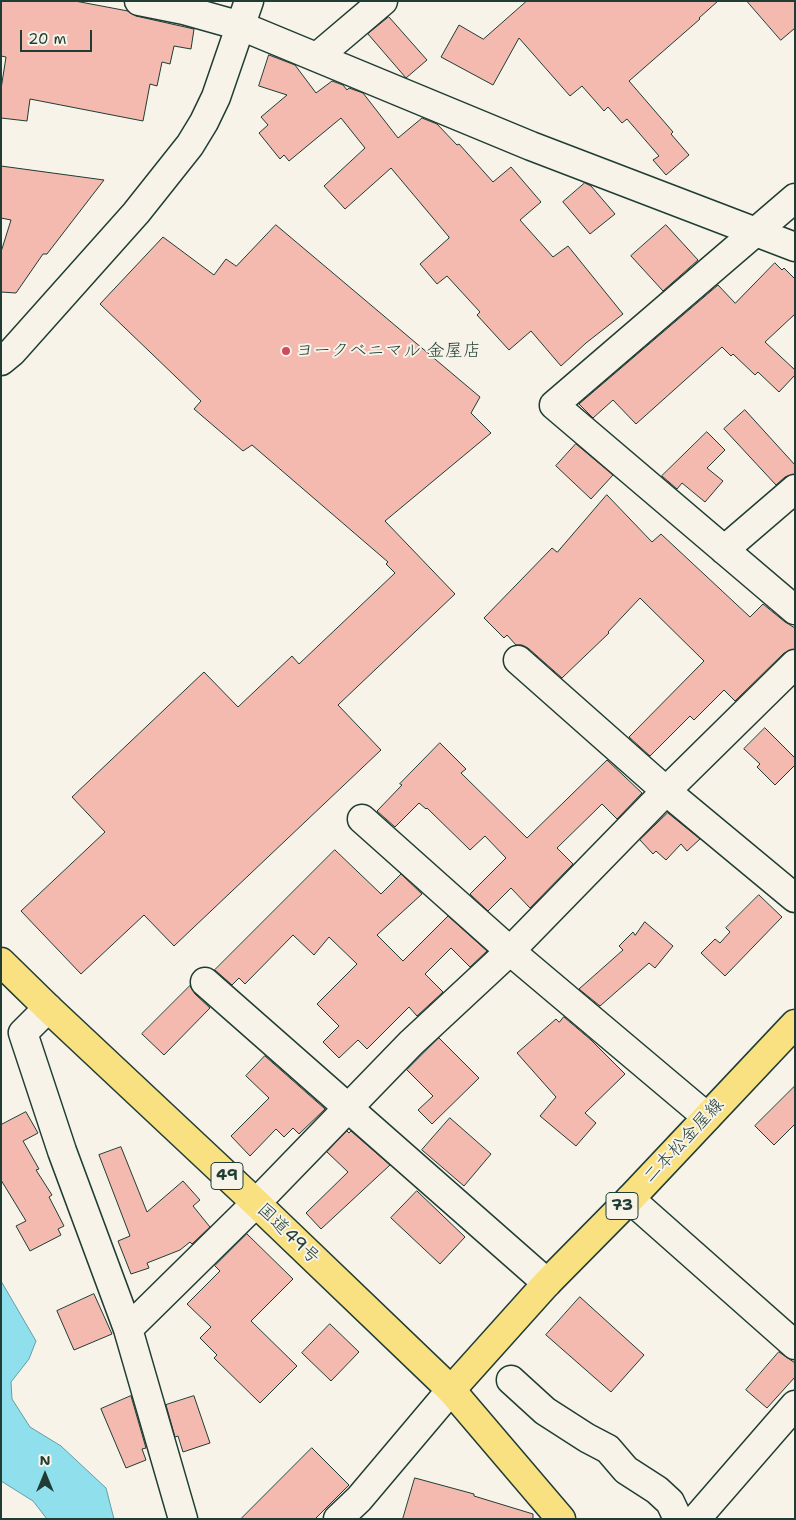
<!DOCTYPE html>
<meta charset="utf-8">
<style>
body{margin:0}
#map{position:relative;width:796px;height:1520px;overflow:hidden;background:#f7f3e8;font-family:"Shantell Sans",sans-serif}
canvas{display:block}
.frame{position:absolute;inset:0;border:2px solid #1f3d34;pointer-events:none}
.north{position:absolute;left:20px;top:1450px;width:50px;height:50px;-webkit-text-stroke:4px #f7f3e8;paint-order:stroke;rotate:0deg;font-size:14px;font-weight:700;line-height:20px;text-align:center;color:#1f3d34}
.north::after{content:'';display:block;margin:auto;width:18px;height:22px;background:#1f3d34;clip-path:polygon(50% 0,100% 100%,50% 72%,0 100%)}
.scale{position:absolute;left:20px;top:30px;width:72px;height:22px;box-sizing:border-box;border:2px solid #1f3d34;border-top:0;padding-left:6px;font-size:15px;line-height:18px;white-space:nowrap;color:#1f3d34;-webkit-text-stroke:4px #f7f3e8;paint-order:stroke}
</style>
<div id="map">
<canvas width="796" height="1520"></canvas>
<div class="frame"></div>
<div class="north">N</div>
<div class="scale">20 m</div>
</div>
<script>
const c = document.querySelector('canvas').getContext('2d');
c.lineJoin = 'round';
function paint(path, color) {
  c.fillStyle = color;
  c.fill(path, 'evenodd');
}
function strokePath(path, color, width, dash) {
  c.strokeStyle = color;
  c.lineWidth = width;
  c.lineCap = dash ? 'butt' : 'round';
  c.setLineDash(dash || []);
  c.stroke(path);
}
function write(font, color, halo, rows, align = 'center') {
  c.font = font + ' "Shantell Sans","Klee One",sans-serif';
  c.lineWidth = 4;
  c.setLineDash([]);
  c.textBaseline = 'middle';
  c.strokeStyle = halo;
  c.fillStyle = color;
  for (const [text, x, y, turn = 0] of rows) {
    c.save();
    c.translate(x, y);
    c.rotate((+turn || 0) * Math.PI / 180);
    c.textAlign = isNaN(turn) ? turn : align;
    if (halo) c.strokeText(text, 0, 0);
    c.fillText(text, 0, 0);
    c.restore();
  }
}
const water = new Path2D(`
 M1 1281 36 1341 29 1359 11 1382 12 1399 30 1427 61 1446 106 1488 114 1519H47L33 1501 1 1481Z`);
const building = new Path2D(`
 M1 1H75L128 11 136 16 194 29 191 49 174 46 170 64 162 62 157 86 150 84 143 121 30 99 27 121 1 118V89L6 57 1 56Z
 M527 1H718L699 18 700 19 629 81 673 132 671 134 689 155 666 175 653 160 659 156 627 119 622 123 608 107 604 111 582 86 570 96 519 38 493 85 441 57 459 25 483 39Z
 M747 1H795V28L781 40Z
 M389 17 427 60 406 78 368 34Z
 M269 55 295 65 316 93 332 81 343 85 347 90 349 88 363 93 398 138 422 118 437 124 457 145 459 144 493 182 511 167 541 202 520 220 553 257 568 246 623 314 586 343 561 366 531 331 509 350 477 315 480 312 447 276 437 284 420 264 449 238V237L391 168 345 209 324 186 365 148 341 118 289 161 284 155 280 159 259 133 268 125 261 117 287 95 259 86Z
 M1 166 104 180 47 254H43L16 293 1 292V252L11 220 1 218Z
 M585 183 591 186 615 214 590 234 563 202Z
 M276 225 480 397 471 413 491 433 385 521 455 594 338 705 381 750 174 946 144 915 81 974 21 911 105 832 72 797 204 672 238 707 292 656 299 664 395 573 386 564 388 562 252 445 243 451 194 409 201 401 100 304 163 237 214 275 226 259 236 266Z
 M666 225 698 260 663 291 631 256Z
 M775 263 782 270 784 268 795 279V314L765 342 795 370V375L779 392 758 372 755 375 733 354 731 356 722 347 636 424 613 400 593 418 579 404 718 285 735 303Z
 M745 410 795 465V474L785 477 776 485 724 429Z
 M707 432 725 450 707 468 723 481 705 502 682 483 677 489 662 476Z
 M576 444 613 475 591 499 556 466Z
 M607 495 652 542 661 534 750 617 763 604 785 622 795 628V649L784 653 735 701 724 690 694 720 690 716 650 756 629 737 704 661 640 598 608 632 609 633 562 678 528 648 522 645H516L507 635 504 638 484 618 552 548 557 552Z
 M765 728 795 758V765L775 785 757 767 760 764 744 749Z
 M440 743 466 769 461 773 527 838 607 760 642 793 617 819 602 804 557 848 573 864 530 908 511 888 488 911 470 894 506 858 485 836 470 850 427 808 426 809 419 803 395 827 377 811 402 785 400 784Z
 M668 813 700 839 687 851 681 844 666 860 656 851 653 854 640 840Z
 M335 850 381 894 401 874 422 894 377 935 403 961 448 916 487 951 470 967 451 948 425 974 443 992 417 1016 409 1007 367 1049 358 1040 339 1058 323 1042 339 1026 317 1004 357 964 329 937 314 955 293 935 245 984 239 978 232 985 215 970Z
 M759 895 782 917 725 976 701 953 715 939 720 943 730 932 726 928Z
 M645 922 673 946 655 968 649 963 600 1006 579 989 623 950 619 946 633 932 635 935Z
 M190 986 195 994 210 1008 164 1055 142 1034Z
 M564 1017 591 1040 625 1074 585 1113 596 1123 576 1146 540 1116 556 1097 517 1053 556 1019 559 1022Z
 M439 1038 479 1078 432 1124 418 1110 433 1096 407 1070Z
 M265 1056 325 1109 299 1134 293 1128 284 1137 276 1129 250 1156 231 1136 269 1098 246 1076Z
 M795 1086V1124L774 1145 755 1126Z
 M26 1112 38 1133 23 1141 39 1169 36 1170 52 1195 49 1197 64 1226 58 1229 61 1235 30 1251 16 1226 26 1221 1 1180V1125Z
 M450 1118 491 1154 464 1186 422 1150Z
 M347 1131 349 1133 351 1131 390 1165 321 1229 306 1213 348 1172 327 1152Z
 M121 1147 147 1212 183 1181 200 1200 193 1206 210 1227 192 1244 190 1242 180 1250 147 1263 149 1268 131 1274 118 1241 130 1236 99 1155Z
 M417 1191 465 1237 440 1264 391 1218Z
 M247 1234 293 1279 251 1321 297 1366 260 1403 214 1358 217 1355 200 1338 211 1327 187 1304 220 1271 215 1266Z
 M94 1294 112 1334 74 1350 57 1311Z
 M580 1297 644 1355 611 1392 546 1335Z
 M330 1324 359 1352 331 1381 302 1353Z
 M779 1352 795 1363V1377L767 1408 746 1390Z
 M131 1396 146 1448 142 1449 146 1460 126 1468 101 1409Z
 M194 1396 210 1443 183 1452 178 1436 175 1437 166 1405Z
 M312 1448 349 1485 315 1519H241Z
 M415 1478 474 1494V1496L533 1514V1519H403Z`);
const minor = new Path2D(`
 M139 1 184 10 241 26 531 146 795 247
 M317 57 383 1
 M795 198 554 405 795 610
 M1 361 12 352 136 213 190 145 204 122 216 97 249 1
 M724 550 795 489
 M518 660 666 791 795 898
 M362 819 510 951 707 1117
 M205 982 547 1283
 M48 1008 23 1033 62 1151 128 1329 183 1519
 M630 1199 795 1345
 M128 1329 256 1203 411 1043 510 951 666 791 795 664
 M511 1380 545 1411 587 1438 608 1449 626 1470 657 1490 670 1502 678 1519
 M338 1519 359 1499 451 1390
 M696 1519 795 1405`);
const major = new Path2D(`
 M451 1390 547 1283 630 1199 795 1024`);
const highway = new Path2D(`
 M1 962 48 1008 256 1203 451 1390 561 1519`);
const markers = [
 [286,351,5,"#d1495b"]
];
const shields = [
 [227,1176,32],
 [622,1206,32]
];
const shieldNames = [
 ["49",227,1176],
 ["73",622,1206]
];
const poiNames = [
 ["ヨークベニマル 金屋店",296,351]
];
const streetNames = [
 ["二本松金屋線",684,1141,-47],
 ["国道49号",288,1234,44]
];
paint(water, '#90dfed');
strokePath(water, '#639ea3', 1);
paint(building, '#f4b9af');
strokePath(building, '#1f3d34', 1);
strokePath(minor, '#1f3d34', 31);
strokePath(major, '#1f3d34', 31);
strokePath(highway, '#1f3d34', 31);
strokePath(minor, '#f7f3e8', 28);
strokePath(major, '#f9e181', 28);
strokePath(highway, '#f9e181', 28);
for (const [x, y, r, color] of markers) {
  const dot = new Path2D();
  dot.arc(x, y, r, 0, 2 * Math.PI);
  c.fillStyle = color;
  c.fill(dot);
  strokePath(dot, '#f7f3e8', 2);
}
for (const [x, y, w] of shields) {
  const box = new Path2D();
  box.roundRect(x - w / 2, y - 13.5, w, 27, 4);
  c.fillStyle = '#f7f3e8';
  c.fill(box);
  strokePath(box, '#1f3d34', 1);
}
write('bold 16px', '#1f3d34', null, shieldNames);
write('18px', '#1f3d34', '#f7f3e8', poiNames, 'left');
write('18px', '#1f3d34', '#f7f3e8', streetNames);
</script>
